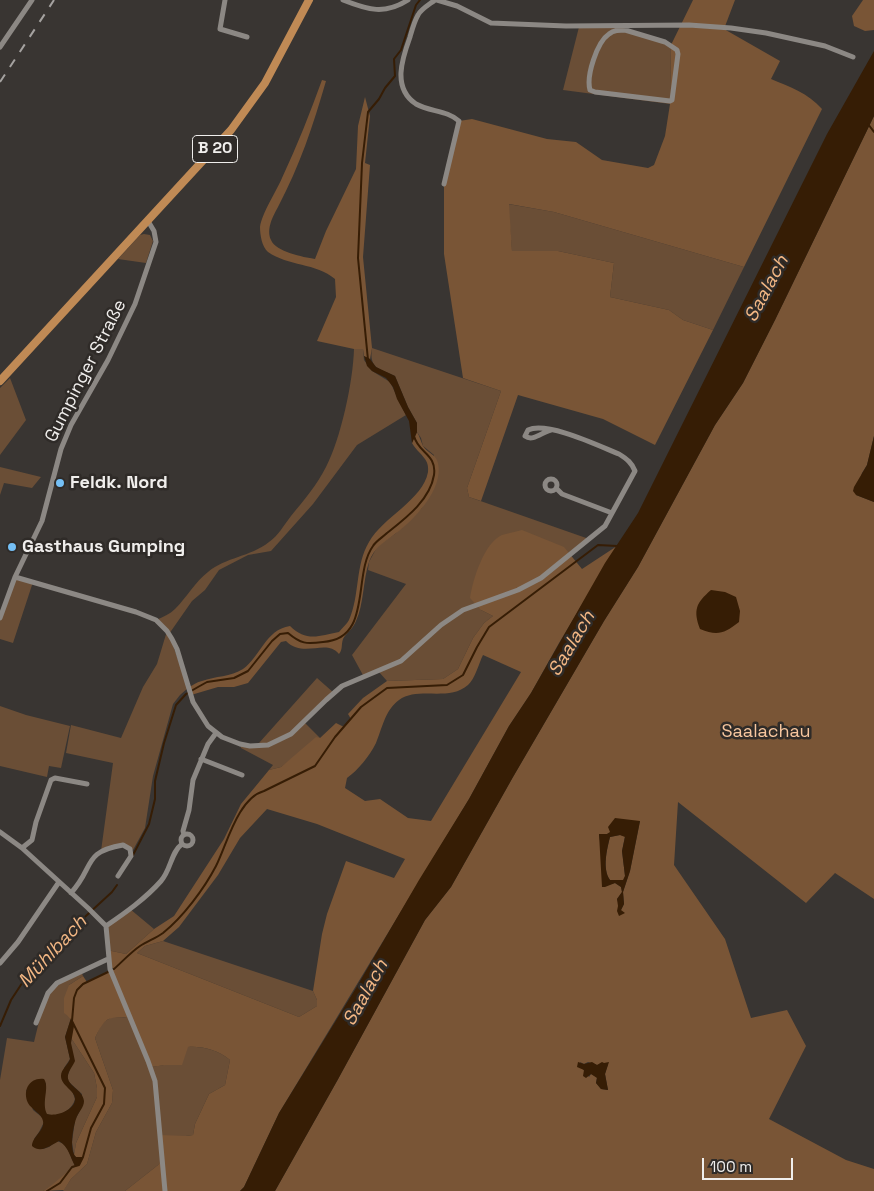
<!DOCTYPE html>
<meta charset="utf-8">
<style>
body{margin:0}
#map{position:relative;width:874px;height:1191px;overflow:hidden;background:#393532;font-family:"Space Grotesk",sans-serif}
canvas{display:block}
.scale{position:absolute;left:702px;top:1158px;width:91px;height:22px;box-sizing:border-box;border:2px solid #f0eeec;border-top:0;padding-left:6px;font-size:15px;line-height:18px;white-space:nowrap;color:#f0eeec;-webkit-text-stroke:4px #2f2b28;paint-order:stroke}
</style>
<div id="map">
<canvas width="874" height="1191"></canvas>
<div class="scale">100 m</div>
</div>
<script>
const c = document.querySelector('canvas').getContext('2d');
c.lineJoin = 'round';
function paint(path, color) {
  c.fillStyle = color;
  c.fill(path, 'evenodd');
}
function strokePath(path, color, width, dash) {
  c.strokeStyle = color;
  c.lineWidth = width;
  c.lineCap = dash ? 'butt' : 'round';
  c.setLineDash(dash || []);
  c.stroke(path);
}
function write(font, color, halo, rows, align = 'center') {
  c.font = font + ' "Space Grotesk",sans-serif';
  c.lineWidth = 5;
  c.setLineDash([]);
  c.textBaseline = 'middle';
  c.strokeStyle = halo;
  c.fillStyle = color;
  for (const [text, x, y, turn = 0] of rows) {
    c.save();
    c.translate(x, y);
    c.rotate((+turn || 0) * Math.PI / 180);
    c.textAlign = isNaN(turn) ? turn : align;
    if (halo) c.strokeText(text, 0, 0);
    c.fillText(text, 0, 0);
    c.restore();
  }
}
const green = new Path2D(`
 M579 27 623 28 671 45 670 104 563 90Z
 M508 204 554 212 744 267 713 330 683 320 669 310 610 297 614 263 558 251H512Z
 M144 234 150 235 153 241 146 263 118 259 140 235Z
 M372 348 501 391 467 488 469 497 589 539 481 610 493 616 484 623 473 638 458 669 443 679 387 681 379 672 364 677 352 655 406 584 368 570 369 562 376 549 384 541 395 534 422 508 434 455 423 446 421 438 417 432V423L408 407 395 376C379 368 369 369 372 348Z
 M354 349H363L364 360 372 371 390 382 406 415 357 445 313 504 271 551 248 555 219 570 205 590 192 601 169 634 188 688 180 695 173 704 153 776 145 828 133 850 126 846 101 851 113 763 66 753 71 725 121 738 143 687 157 664 167 631 156 620C163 617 170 614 175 609 187 597 195 582 208 572 226 557 250 557 269 542 278 536 284 525 291 516 304 500 317 485 326 467 341 438 353 382 354 349Z
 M10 378 26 420 0 455V388Z
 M0 467 41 477 32 488 4 483 0 495Z
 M15 577 33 582 13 643 0 639V618Z
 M317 678 334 693 304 722 320 738 281 767 269 770 273 765 241 748 240 744 260 746 259 743Z
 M0 706 26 715 70 726 61 768 49 766 47 777 0 766Z
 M130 909 154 929 126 954 107 950 106 926Z
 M163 941 313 991 317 1000V1006L299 1017 137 953 145 946Z
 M81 971 83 976 69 985 71 1018 65 1037 70 1059 64 1068 75 1099C72 1111 58 1118 46 1114 42 1103 46 1094 46 1083L26 1090 33 1110 43 1118 44 1122 39 1132 34 1139 43 1149 49 1147 57 1141 64 1144 68 1150 75 1166 53 1186 43 1191H0V1080L7 1038 34 1042 44 1001 52 987Z
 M112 1017 130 1018 151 1067C169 1064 179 1066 187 1047 202 1046 218 1050 230 1060L225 1085 209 1094 195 1124 193 1135 186 1136 158 1165 125 1191H63L71 1179 87 1164 96 1132 112 1103 113 1090 95 1038 102 1023Z
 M71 1038 94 1073 97 1088V1097L76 1143 74 1155 72 1142 75 1120 80 1111 82 1094 69 1082 67 1078 70 1069Z`);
const forest = new Path2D(`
 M693 0H735L724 29 780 61 771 79C790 87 808 93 822 109L744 267 554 212 509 204 512 251H558L614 263 610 297 669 310 683 320 713 330 655 445 603 419 518 395 481 501 469 497 467 488 501 391 463 378 444 254V184L459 121 472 119 547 139 576 142 602 160 648 168 654 165 665 136 670 104 671 45Z
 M863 0H874V30L865 31 854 26 852 16Z
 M322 80 326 81C313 126 300 165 278 207 273 216 266 229 271 240 276 252 303 257 315 259L326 231 356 169 358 126 365 97 370 116 365 163 370 165 363 257 372 348 370 359 364 356 363 349H354L317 341 336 297 335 279C316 263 288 266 268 252 262 247 260 235 260 227 262 213 276 192 282 178 297 146 310 113 322 80Z
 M874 116V436L867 465 862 473 856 495 874 502V899L835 873 806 903 678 802 674 865 725 939 751 1018 787 1010 806 1046 769 1119 846 1160 874 1169V1191H275L337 1081 425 920 451 887 513 777 604 621 638 567 715 425 743 383 775 320ZM640 821 630 871 623 892 624 904 621 910 617 899 622 892 621 887 615 883 608 885 599 835 607 834ZM580 1062 584 1064 588 1062 597 1065 608 1064 605 1074 608 1090 601 1089 596 1083 597 1077 591 1074 589 1077 582 1068Z
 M417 432C420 437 421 442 423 446 427 453 436 454 438 463 444 489 414 520 395 534 384 542 374 548 369 562 363 579 364 604 356 621 353 629 346 633 343 639 341 645 343 649 339 654 326 638 304 659 286 641L281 642 248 683 234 687H218L191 695 188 688C193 685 197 682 202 681 215 676 231 677 243 669 261 656 265 630 290 626 306 642 319 636 339 632 342 628 347 624 349 620 360 596 355 565 369 542 383 517 423 500 428 472 430 458 418 454 412 443Z
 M522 530 564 547 582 569 617 546 559 643 531 693 509 726 469 799 279 1113 244 1187 240 1191H125L158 1165 162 1160 160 1135 186 1136 193 1135 195 1124 209 1094 225 1085 230 1060C218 1050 202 1046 188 1047L182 1065H166L151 1067 130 1018C106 1016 105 1018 95 1038L113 1090 112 1103 96 1132 87 1164 71 1179 64 1190 43 1191C56 1184 67 1169 79 1165L83 1157H76L74 1155 76 1143 97 1097V1088L94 1073 71 1038C74 1026 74 1020 64 1013V998L69 985 83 976 87 982 114 969 108 965 107 950 126 954 154 929 174 916 224 839 241 804 269 770 281 767 316 737 320 738 336 723 344 727 351 719 348 714 363 698 387 681 443 679 458 669 473 638 484 623 493 616 481 610 470 598C473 579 484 543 502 535 508 533 516 532 522 530ZM483 655 521 672 431 821 408 818 380 799 365 801 345 788 347 778C358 770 369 757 376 743 382 729 385 710 399 700 418 686 449 702 468 685 475 679 479 663 483 655ZM267 809 317 824 405 859 394 878 346 861 327 914 322 934 313 991 317 1000V1006L299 1017 137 953 145 946 163 941 179 927 218 875 240 838Z
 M620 835 625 836 622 851 625 876 624 880H610C602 869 607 849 610 837Z`);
const water = new Path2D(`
 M874 51V116L775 320 743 383 715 425 638 567 604 621 513 777 451 887 425 920 337 1081 275 1191H240L244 1187 279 1113 356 988 419 880 469 799 509 726 531 693 605 563 638 513 827 134Z
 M364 356 370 359 376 367 395 376 408 407 417 423V432L412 443 409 421 397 399 393 387 386 378 372 371 367 366Z
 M874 436V502L856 495 853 491 854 487 867 465Z
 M711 590 725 592 736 597 740 611 739 622C724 634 717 636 700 629 693 610 696 603 711 590Z
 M615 818 640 821 630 871 623 892 624 904 621 910 625 913 619 916 617 911 618 906 617 899 622 892 621 887 615 883 605 887H602L599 834H607L610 832 608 827ZM620 835 625 837 622 851 625 876 623 880H610C602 869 607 849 610 837Z
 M71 1018 74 1026 71 1043 75 1061C73 1066 69 1070 68 1075 66 1086 83 1089 84 1101 84 1108 78 1112 76 1119 73 1128 69 1150 76 1157H83L79 1165 75 1166C70 1157 69 1147 59 1141 51 1145 41 1154 32 1146 32 1137 45 1130 43 1121 42 1114 31 1109 28 1103 22 1090 30 1077 44 1079 50 1088 41 1102 47 1114 56 1117 75 1110 75 1099 75 1090 61 1086 61 1076 61 1069 68 1065 70 1059L65 1037Z
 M578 1062 584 1064 592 1062 597 1065 602 1062 604 1063 609 1062 605 1074 608 1090 601 1089 596 1083 597 1078 591 1074 586 1078 583 1076 584 1070 577 1067Z`);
const stream = new Path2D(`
 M868 124 874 132
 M368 360 358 258 362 163 368 112 379 99 385 88 395 76 394 59 401 50 416 5 420 0
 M133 855 149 824 155 799V781L164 743 176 705 186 694 198 687 207 682 234 678 248 671 272 641 280 634 288 633C301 644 306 644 323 642 373 639 352 575 373 546 376 541 383 537 387 533 406 518 430 500 434 475 437 454 418 453 414 436
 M114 969C122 962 131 952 140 946 148 941 156 938 163 933 183 917 204 889 216 866 227 844 238 798 264 791L315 766 335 737 361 707 387 688 447 685 463 675 477 647 489 627 598 545 617 546
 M0 1026 11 1000 30 971 58 945 75 926 112 892 117 885
 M47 1191 60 1183 72 1167 79 1165 83 1157 91 1128 104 1104 105 1088 72 1021 74 998 77 990 83 984 108 972`);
const street = new Path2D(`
 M225 0 220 29 247 37
 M343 0C368 10 385 15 408 0
 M435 0C430 4 421 9 418 15 414 22 412 30 410 37 402 59 392 88 416 104 430 112 447 110 459 121L444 184
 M437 0 457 6 491 23 566 26 689 25 731 28 766 33 825 46 853 57
 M625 30 665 42 677 50 678 54 672 100 670 101 595 92 590 90C586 76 597 42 609 34 614 30 619 30 625 30Z
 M0 47 32 0
 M545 485a6 6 0 1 1 12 0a6 6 0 1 1-12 0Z
 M556 488 562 494 612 513
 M15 577 136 612 156 620 167 631 172 639 177 649 193 702 208 726 222 737 240 744 250 746 268 745 291 734 326 700 342 686 401 661 441 625 463 610 518 590 541 578 605 526 635 471C632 463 627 459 619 454 599 446 547 421 528 430L525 436C533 442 542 432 551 430
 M0 618 15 577 42 521 61 449 71 425 108 360 135 304 156 242 154 231 148 221
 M201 759 242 775
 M0 832 22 848 88 908 106 926 110 969 148 1061 155 1081 165 1191
 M181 840a6 6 0 1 1 12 0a6 6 0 1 1-12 0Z
 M184 835 183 831 189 810 193 780 208 744 216 733
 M22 848 32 840 36 822 51 780 55 778 87 784
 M71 893C95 867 82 852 123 845L130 849 131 856 118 876
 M106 926C125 913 145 899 161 881 171 870 171 852 182 844
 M0 963 18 942 59 882
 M36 1023 48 993 57 983 108 959`);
const primary = new Path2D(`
 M0 381 231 130 265 83 309 0`);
const rail = new Path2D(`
 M0 82 54 0`);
const markers = [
 [60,483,5,"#75c0f6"],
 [12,547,5,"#75c0f6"]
];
const shields = [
 [215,149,45]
];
const shieldNames = [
 ["B 20",215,149]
];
const streetNames = [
 ["Gumpinger Straße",86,371,-63]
];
const poiNames = [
 ["Feldk. Nord",70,483],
 ["Gasthaus Gumping",22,547]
];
const parkNames = [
 ["Saalachau",766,732]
];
const waterNames = [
 ["Saalach",767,289,-62],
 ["Saalach",572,644,-59],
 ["Mühlbach",53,952,-47],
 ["Saalach",366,993,-61]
];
paint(green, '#6a4e36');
paint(forest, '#795536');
paint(water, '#361d05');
strokePath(stream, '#361d05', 2);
strokePath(street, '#8c8884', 5);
strokePath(primary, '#c08a55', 8);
strokePath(rail, '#a5a2a0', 2, [9, 9]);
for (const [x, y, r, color] of markers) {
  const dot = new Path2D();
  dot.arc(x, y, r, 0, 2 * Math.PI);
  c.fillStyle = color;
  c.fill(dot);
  strokePath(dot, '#2f2b28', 2);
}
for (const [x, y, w] of shields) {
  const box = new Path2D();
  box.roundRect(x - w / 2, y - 13.5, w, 27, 4);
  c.fillStyle = '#2f2b28';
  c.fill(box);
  strokePath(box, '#f0eeec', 1);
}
write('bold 16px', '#f0eeec', null, shieldNames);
write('18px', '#f0eeec', '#2f2b28', streetNames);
write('bold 18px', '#f0eeec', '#2f2b28', poiNames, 'left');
write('18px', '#f8c79f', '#2f2b28', parkNames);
write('italic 19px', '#f3b784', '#2f2b28', waterNames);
</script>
